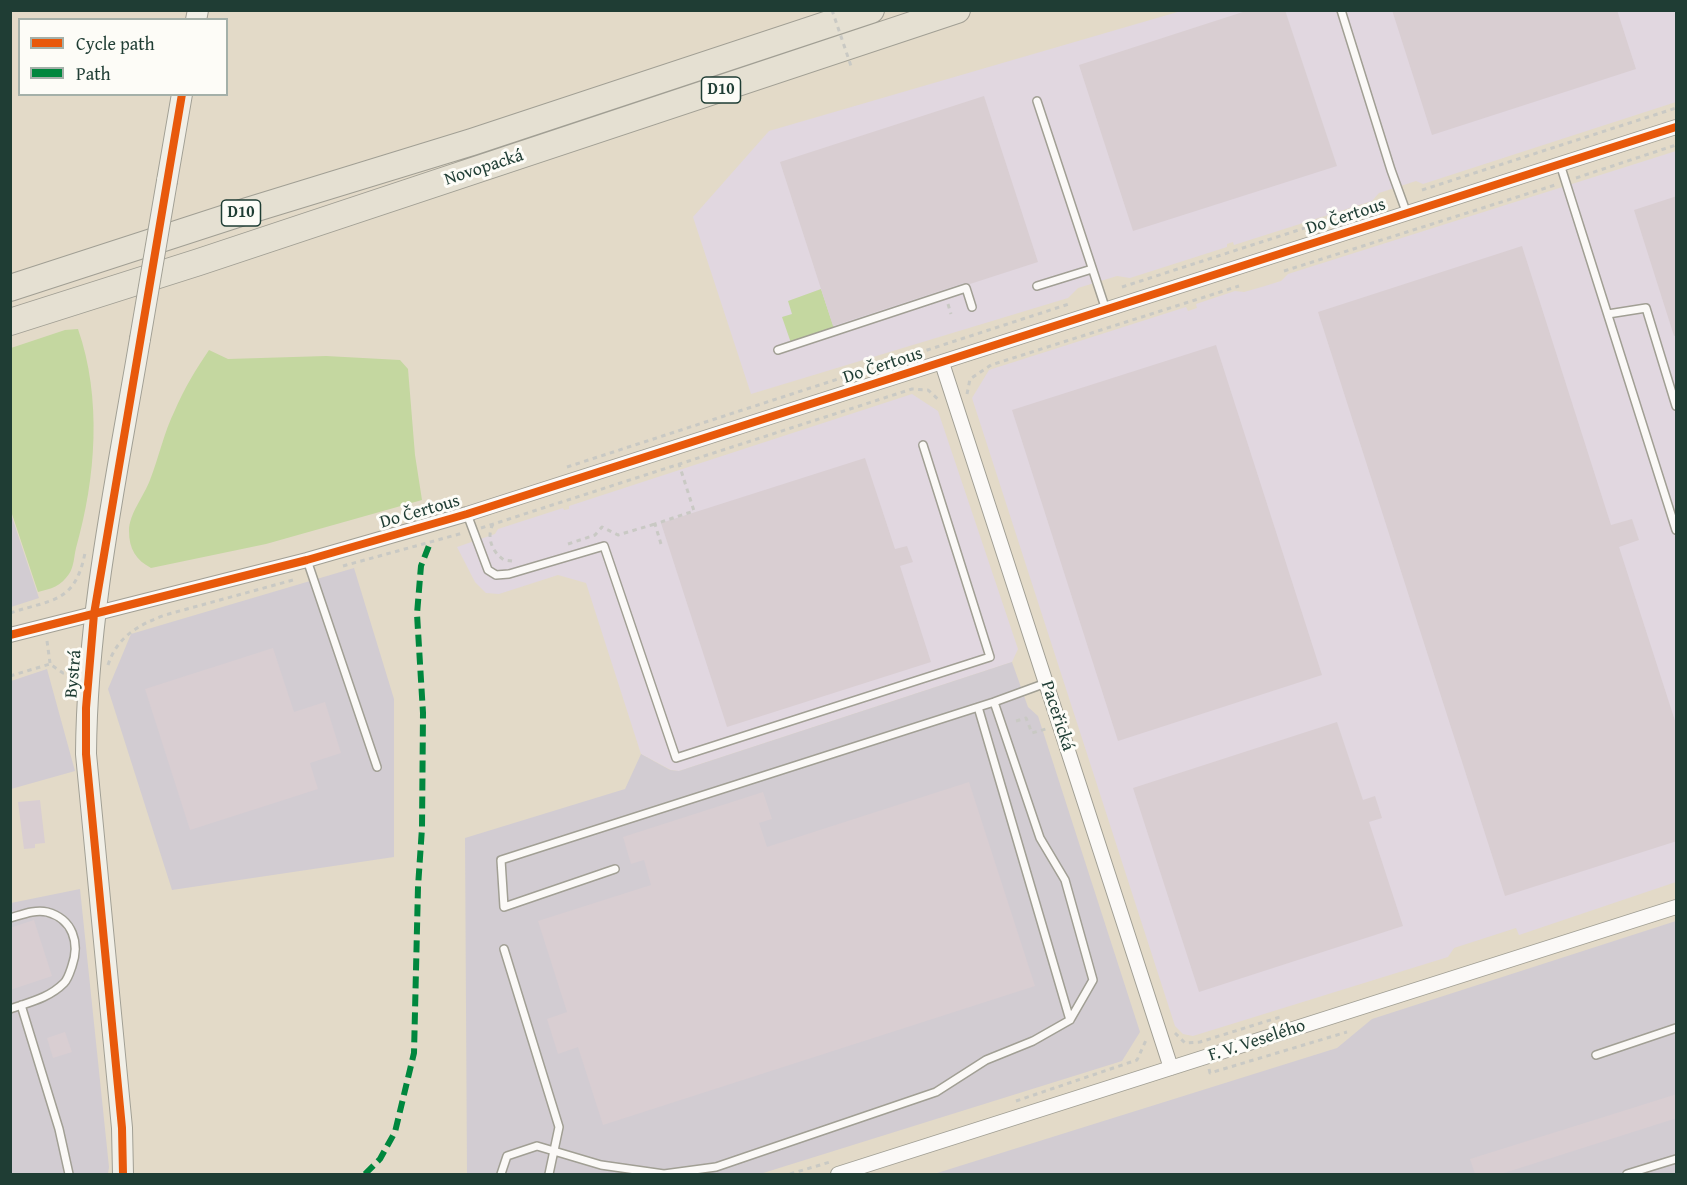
<!DOCTYPE html>
<meta charset="utf-8">
<style>
body{margin:0}
#map{position:relative;width:1687px;height:1185px;overflow:hidden;background:#e3dac8;font-family:"Gentium Book Plus",serif}
canvas{display:block}
.frame{position:absolute;inset:0;border:12px solid #1f3d34;pointer-events:none}
.legend{position:absolute;left:18px;top:18px;width:210px;height:78px;box-sizing:border-box;background:#fdfcf7;border:2px solid #a4b0a9;margin:0;padding:8px 10px;list-style:none;font-size:18px;color:#1f3d34}
.legend li{display:flex;align-items:center;gap:12px;height:30px}
.legend b{width:30px;border:2px solid #a4b0a9}
</style>
<div id="map">
<canvas width="1687" height="1185"></canvas>
<div class="frame"></div>
<ul class="legend">
<li><b style="height:8px;background:#e8590c"></b>Cycle path</li>
<li><b style="height:8px;background:#00873e"></b>Path</li>
</ul>
</div>
<script>
const c = document.querySelector('canvas').getContext('2d');
c.lineJoin = 'round';
function paint(path, color) {
  c.fillStyle = color;
  c.fill(path, 'evenodd');
}
function strokePath(path, color, width, dash) {
  c.strokeStyle = color;
  c.lineWidth = width;
  c.lineCap = dash ? 'butt' : 'round';
  c.setLineDash(dash || []);
  c.stroke(path);
}
function write(font, color, halo, rows, align = 'center') {
  c.font = font + ' "Gentium Book Plus",serif';
  c.lineWidth = 6;
  c.setLineDash([]);
  c.textBaseline = 'middle';
  c.strokeStyle = halo;
  c.fillStyle = color;
  for (const [text, x, y, turn = 0] of rows) {
    c.save();
    c.translate(x, y);
    c.rotate((+turn || 0) * Math.PI / 180);
    c.textAlign = isNaN(turn) ? turn : align;
    if (halo) c.strokeText(text, 0, 0);
    c.fillText(text, 0, 0);
    c.restore();
  }
}
const built = new Path2D(`
 M1181 11H1676V102L1423 184 1416 181 1379 193 1372 201 1234 245 1233 242 1227 244V247L1130 278 1117 276 1078 288 1068 298 751 394 693 217 769 131Z
 M1676 151V882L1519 935 1516 928 1454 948 1448 957 1193 1036 1183 1034 1175 1026 972 398 989 370 1186 307 1188 311 1197 308 1196 304 1235 291 1244 292 1265 286 1281 281 1288 274Z
 M912 394 938 411 1018 649 1012 662 679 771 671 770 641 754 586 583 558 575 499 594 486 593 475 582 457 547 495 534 498 529 563 508 564 510 569 509V506Z`);
const industrial = new Path2D(`
 M11 514 39 598 11 607H10Z
 M354 568 394 699V857L172 890 108 689 131 634Z
 M1012 662 1028 707 1038 716 1140 1032 1122 1061 760 1174H467L465 838 625 789 641 754 670 770 679 771Z
 M47 669 75 771 11 789V681Z
 M80 889 109 1167 108 1174H11V903Z
 M1676 921V1174H934L1337 1048 1372 1019Z`);
const green = new Path2D(`
 M821 289 834 328 791 343 782 317 792 314 788 301Z
 M78 329C102 398 96 478 76 548 74 556 74 567 69 574 61 586 51 589 38 592L11 511V348L65 330Z
 M209 350 228 359 326 356 400 360 408 369 415 455 422 500 266 544 151 568C136 560 129 549 129 531 129 514 144 496 150 480 159 457 164 432 175 410 184 389 196 369 209 350Z`);
const building = new Path2D(`
 M1249 10H1285L1337 166 1133 231 1079 65Z
 M1392 10H1617L1636 69 1432 135Z
 M984 96 1038 262 970 284 964 283 833 326 780 162Z
 M1677 196V335L1674 336 1634 210Z
 M1522 246 1611 525 1632 519 1639 540 1619 547 1677 727V841L1505 896 1318 312Z
 M1216 345 1322 675 1118 741 1012 410Z
 M865 458 895 549 907 546 913 562 900 566 931 662 727 727 661 523Z
 M273 648 294 712 325 702 341 753 310 763 318 789 190 830 145 689Z
 M1337 722 1363 800 1375 796 1382 818 1369 822 1403 926 1199 992 1133 788Z
 M969 782 1035 986 603 1125 578 1047 558 1054 547 1019 567 1012 538 921 651 885 644 860 631 864 623 837 763 792 772 819 759 823 767 847Z
 M40 800 45 843 35 844V848L24 849 18 802Z
 M34 920 52 976 10 990V928Z
 M65 1032 72 1052 53 1058 47 1038Z
 M1677 1094V1118L1501 1174H1475L1470 1159Z`);
const path = new Path2D(`
 M1576 178 1676 145
 M1422 190 1676 108
 M1284 271 1555 185
 M1122 287 1376 205
 M948 304 951 314
 M967 394 970 379 991 365 1239 286
 M567 467 1072 303
 M493 524C486 537 492 552 504 560L512 561
 M481 528 912 389 928 390 940 401
 M568 544 595 535 602 527 618 535 655 524
 M661 544 655 524 694 511 679 464
 M343 566 463 533
 M10 613C53 599 75 603 85 553
 M47 641 50 663
 M108 665C117 637 138 625 165 615L293 580
 M10 676 50 664 63 673 73 672
 M1016 721 1026 718 1032 733 1046 729V731
 M1175 1033 1185 1043 1200 1042 1280 1017
 M1209 1069 1210 1073 1347 1032
 M1016 1101 1137 1060 1147 1038
 M790 1174 830 1162`);
const lane = new Path2D(`
 M1341 10 1391 170 1407 214
 M1037 101 1106 310
 M1560 164 1676 530
 M1037 286 1092 269
 M1608 314 1646 308 1676 406
 M778 350 966 288 972 307
 M467 514 488 570 496 575 509 574 604 546 676 758 990 657 923 445
 M307 560 377 767
 M978 707 1070 1020
 M615 869 504 907 501 860 994 702 1046 683
 M10 918C21 915 35 909 47 912 73 919 80 943 72 966 70 972 68 979 64 983 49 998 30 1002 10 1009
 M504 949 559 1127 549 1174
 M21 1005 59 1129 69 1174
 M1596 1055 1676 1028
 M501 1174 507 1156 537 1146 601 1165 664 1174 716 1167 936 1092 986 1060 1033 1041 1070 1020 1093 980 1065 880 1040 838 994 702
 M1627 1174 1676 1159`);
const street = new Path2D(`
 M942 363 1171 1068
 M10 635 307 560 467 514 1676 127
 M838 1174 1676 907`);
const secondary = new Path2D(`
 M196 20 198 10
 M167 181 182 94
 M123 1174 122 1128 86 754C87 614 117 476 140 339`);
const highway = new Path2D(`
 M10 288 247 211 472 142 871 10
 M10 322 199 262 957 10`);
const pathBridge = new Path2D(`
 M832 10 852 69`);
const secondaryBridge = new Path2D(`
 M140 339 167 181`);
const quiet = new Path2D(`
 M365 1174 380 1159 395 1132 414 1053 418 887 422 828 423 713 417 614 421 566 430 543`);
const cycleway = new Path2D(`
 M10 635 307 560 467 514 1676 127
 M123 1174 122 1128 86 754V708L94 614 182 94`);
const shields = [
 [721,90,39],
 [241,213,39]
];
const shieldNames = [
 ["D10",721,90],
 ["D10",241,213]
];
const streetNames = [
 ["Novopacká",484,168,-18],
 ["Do Čertous",1346,217,-18],
 ["Do Čertous",883,366,-18],
 ["Do Čertous",420,512,-16],
 ["Bystrá",74,674,-85],
 ["Paceřická",1057,716,72],
 ["F. V. Veselého",1257,1041,-18]
];
paint(built, '#e1d7e0');
paint(industrial, '#d2ccd2');
paint(green, '#c4d7a0');
paint(building, '#d9ced2');
strokePath(lane, '#a19f94', 10);
strokePath(street, '#a19f94', 16);
strokePath(secondary, '#a19f94', 22);
strokePath(highway, '#a19f94', 28);
strokePath(path, '#c9c9c4', 3, [4.5, 4.5]);
strokePath(lane, '#fbf9f7', 7);
strokePath(street, '#fbf9f7', 14);
strokePath(secondary, '#f1efe7', 20);
strokePath(highway, '#e5e0d2', 26);
strokePath(secondaryBridge, '#a19f94', 22, []);
strokePath(pathBridge, '#c9c9c4', 3, [4.5, 4.5]);
strokePath(secondaryBridge, '#f1efe7', 20);
strokePath(quiet, '#00873e', 6, [12, 6]);
strokePath(cycleway, '#e8590c', 8);
for (const [x, y, w] of shields) {
  const box = new Path2D();
  box.roundRect(x - w / 2, y - 13, w, 26, 4.5);
  c.fillStyle = '#fdfcf7';
  c.fill(box);
  strokePath(box, '#1f3d34', 1.5);
}
write('bold 16px', '#1f3d34', null, shieldNames);
write('18px', '#1f3d34', '#fdfcf7', streetNames);
</script>
